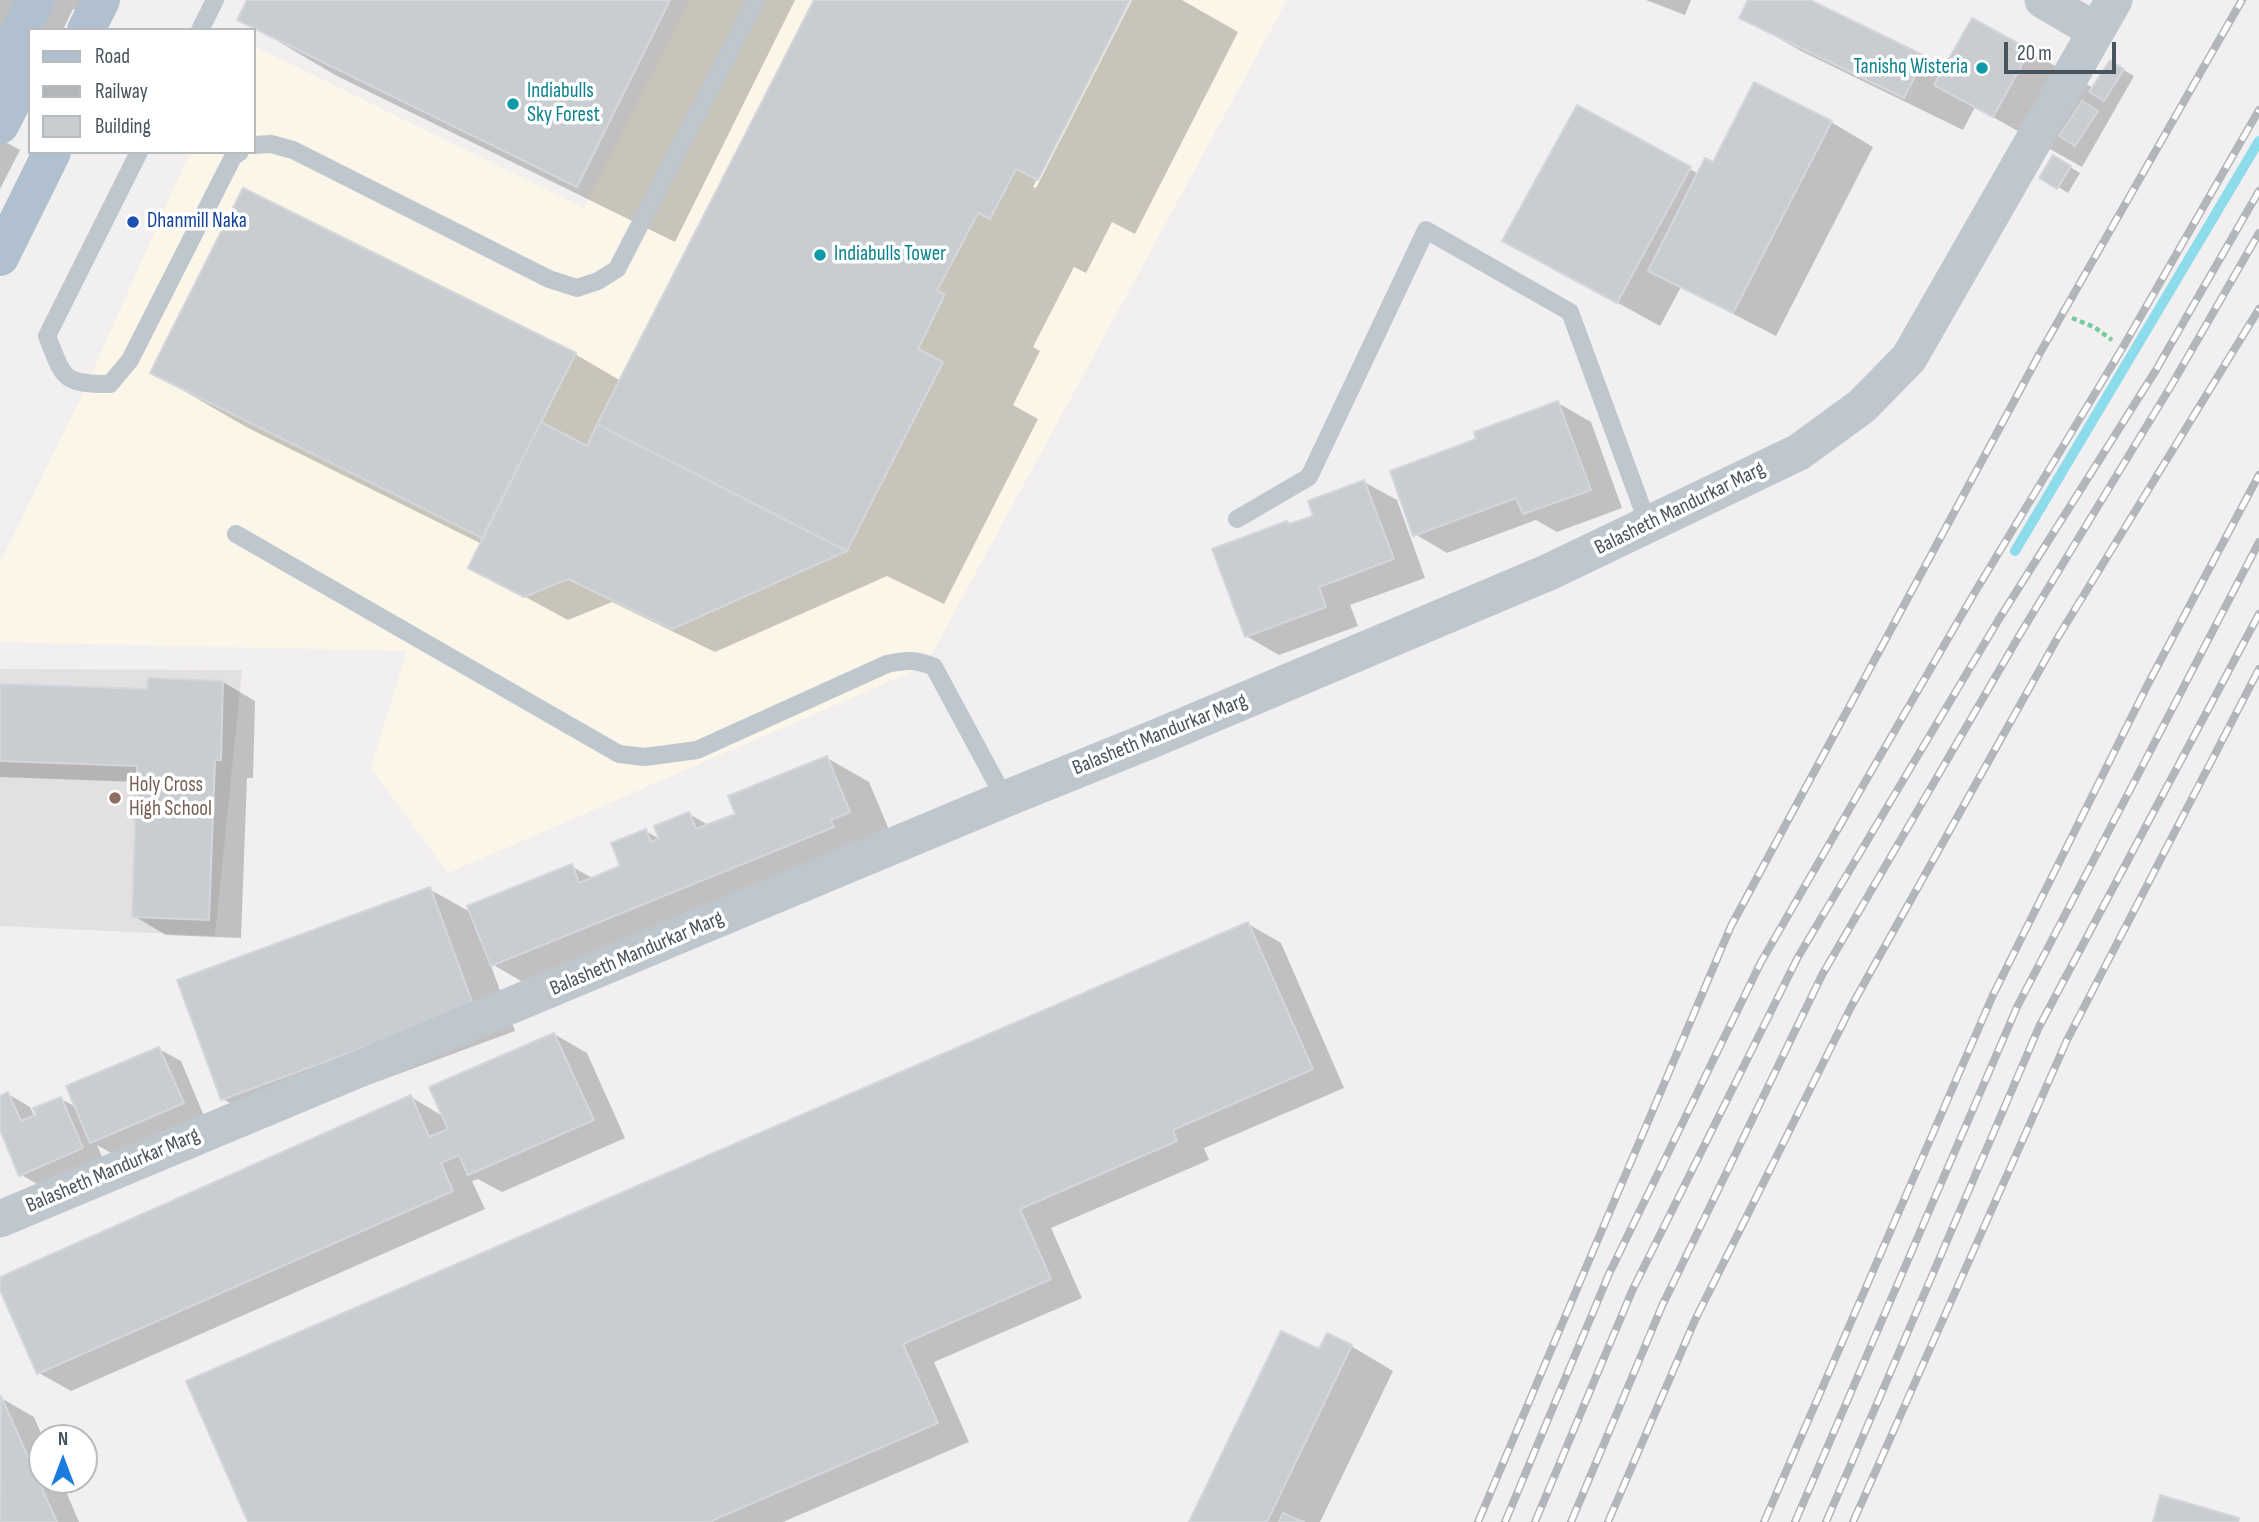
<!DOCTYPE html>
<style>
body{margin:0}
#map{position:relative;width:2259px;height:1522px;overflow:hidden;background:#f2eff0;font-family:"Sofia Sans Condensed",sans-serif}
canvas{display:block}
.legend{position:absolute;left:28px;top:28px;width:228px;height:126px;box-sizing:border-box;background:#fff;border:2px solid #b6bbbe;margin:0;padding:9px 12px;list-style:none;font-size:21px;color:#48545d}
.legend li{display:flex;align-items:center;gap:14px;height:35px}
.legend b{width:35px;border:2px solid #b6bbbe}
.north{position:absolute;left:28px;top:1424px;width:70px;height:70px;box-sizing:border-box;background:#fff;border:2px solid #b6bbbe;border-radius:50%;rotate:0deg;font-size:19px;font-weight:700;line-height:28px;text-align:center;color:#48545d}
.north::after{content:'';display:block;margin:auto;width:24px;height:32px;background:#1c7bdf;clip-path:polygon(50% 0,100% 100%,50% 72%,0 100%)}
.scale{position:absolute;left:2004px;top:42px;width:112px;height:32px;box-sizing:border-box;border:4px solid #48545d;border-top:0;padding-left:9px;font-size:21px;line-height:24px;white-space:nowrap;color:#48545d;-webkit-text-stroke:5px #fff;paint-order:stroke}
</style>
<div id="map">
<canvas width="2259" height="1522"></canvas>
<ul class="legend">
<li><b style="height:9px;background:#b0c0ce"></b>Road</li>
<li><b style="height:9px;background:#b2b5ba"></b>Railway</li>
<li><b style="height:19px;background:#c9cdd2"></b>Building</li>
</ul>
<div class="north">N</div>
<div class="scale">20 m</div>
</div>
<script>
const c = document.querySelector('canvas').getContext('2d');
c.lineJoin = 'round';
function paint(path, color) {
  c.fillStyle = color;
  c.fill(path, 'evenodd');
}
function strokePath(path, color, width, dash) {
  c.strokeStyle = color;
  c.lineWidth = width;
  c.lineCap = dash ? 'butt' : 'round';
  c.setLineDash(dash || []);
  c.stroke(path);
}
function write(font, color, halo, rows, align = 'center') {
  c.font = font + ' "Sofia Sans Condensed",sans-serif';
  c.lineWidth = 7;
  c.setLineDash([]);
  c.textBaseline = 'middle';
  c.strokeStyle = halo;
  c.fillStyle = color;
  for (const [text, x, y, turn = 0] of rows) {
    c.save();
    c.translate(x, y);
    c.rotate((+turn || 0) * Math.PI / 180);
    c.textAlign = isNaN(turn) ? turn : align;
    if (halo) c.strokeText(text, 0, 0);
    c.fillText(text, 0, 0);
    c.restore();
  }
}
const commercial = new Path2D(`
 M690 0H1287L925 666 448 873 371 768 407 651 0 642V563L82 396 190 152H254V46L584 208Z`);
const education = new Path2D(`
 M0 669 242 670 215 936 0 926Z`);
const shadow = new Path2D(`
 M0 0H81L76 10 73 9 63 30H30L0 100Z
 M249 0H795L675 242 337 76 240 19Z
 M816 0H1128L1033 187 1036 188 1132 0H1182L1238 32 1135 234 1112 222 1086 273 1074 267 1033 347 1040 351 1013 405 1038 419 944 604 887 576 715 652 612 602 568 620 470 567 482 544 248 428 153 373 575 354 621 381Z
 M1646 0H1691L1685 15Z
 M1750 0H1806L1945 70 2029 51 2093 88 2110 62 2134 76 2082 167 1975 107 1963 130 1801 51 1742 17Z
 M1577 108 1699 174 1831 122 1873 147 1776 336 1681 287 1660 326 1547 264Z
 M0 139 20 150 0 189Z
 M2054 157 2080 173 2068 193 2042 177Z
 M1558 403 1591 422 1622 508 1557 532 1536 520 1447 553 1415 534 1478 440Z
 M1364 482 1397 500 1425 578 1350 605 1358 626 1279 655 1246 636 1287 523 1292 525 1316 517Z
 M223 682 255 701 253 778H247L241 938 166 935 134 916 139 782 0 777V686L149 691Z
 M827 758 869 782 892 837 535 989 490 963 515 1031 265 1123 223 1099 429 889 472 913 571 866 594 879 622 867 646 831 661 840 689 814 710 826 738 815Z
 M1248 924 1281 943 1344 1088 1204 1148 1209 1160 1051 1228 1082 1298 934 1362 969 1442 783 1522H250Z
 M554 1034 587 1053 625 1138 502 1192 478 1179 472 1181 485 1209 71 1391 39 1373 0 1286V1278L411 1097 444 1117Z
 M159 1049 181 1061 204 1116 113 1154 97 1145 104 1161 42 1187 20 1174 0 1126V1098L8 1094 30 1107 35 1118 61 1099 78 1108Z
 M1351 1346 1393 1371 1320 1522H1191Z
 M1 1398 34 1417 43 1438 42 1480H61L79 1522H0Z`);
const stream = new Path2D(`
 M2015 551 2259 141`);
const building = new Path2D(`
 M247 0H670L577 187 237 20Z
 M814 0H1130L1038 180 1016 169 990 219 978 213 937 291 945 294 918 349 943 362 847 551 597 424Z
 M1748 0H1810L1925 56 1904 98 1739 18Z
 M1972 18 2030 50 1993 117 1934 85Z
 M2110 60 2124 69 2104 101 2089 92Z
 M1754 82 1832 121 1733 313 1648 271 1705 158 1713 162Z
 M2082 101 2098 111 2075 146 2059 136Z
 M1577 105 1691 167 1617 303 1502 241Z
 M2053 155 2071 166 2057 189 2039 178Z
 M243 188 576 353 482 538 150 373Z
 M1558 401 1591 490 1523 514 1516 498 1413 536 1390 471 1476 439 1474 432Z
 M541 422 587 446 597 424 847 551 672 629 568 579 524 597 468 568Z
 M1364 480 1394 559 1319 587 1326 607 1245 637 1212 549 1287 521 1289 524 1313 516 1308 501Z
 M148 678 223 681 221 760H215L209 920 132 917 137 766 0 761V684L147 689Z
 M827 756 850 812 831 820 834 827 491 966 467 906 572 864 579 883 620 866 611 843 646 829 651 842 659 839 654 826 689 812 696 829 735 814 728 796Z
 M430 887 474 1007 221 1100 177 980Z
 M1248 922 1313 1069 1173 1130 1177 1141 1020 1209 1051 1279 903 1344 938 1423 709 1522H248L186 1381Z
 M554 1033 594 1120 468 1175 459 1155 441 1163 453 1191 37 1374 0 1290V1277L411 1095 429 1137 448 1129 429 1087Z
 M159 1047 184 1103 90 1143 66 1086Z
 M8 1092 21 1121 36 1115 33 1108 61 1097 83 1148 19 1176 0 1130V1096Z
 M1281 1331 1319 1349 1327 1333 1352 1345 1267 1522H1189Z
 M1 1396 47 1500 57 1522H0Z
 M2160 1495 2239 1518 2238 1522H2153Z
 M1283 1513 1298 1520 1304 1522H1279Z`);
const path = new Path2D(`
 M2072 318 2094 327 2112 340`);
const lane = new Path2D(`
 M200 30 215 0
 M254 145 271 144 293 150 549 279 577 288 598 281 617 269 756 0
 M139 152 47 336C64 378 61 384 110 384L130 360 233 157 240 152
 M1237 519 1309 477 1426 230 1570 312 1648 524
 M236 534 619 754 645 757 697 750 887 664C906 660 917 659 934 667L1005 799`);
const street = new Path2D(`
 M2043 0 2096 31
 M0 1219 1005 799 1151 740 1549 572 1799 452 1862 406 1909 358 2114 0`);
const primary = new Path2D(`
 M86 30 101 0
 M0 70 36 0
 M0 125 30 67
 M0 257 52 152`);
const rail = new Path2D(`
 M1478 1522 1731 926 2040 353 2242 0
 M1505 1522 1609 1274 1761 962 1972 597 2123 347 2259 110
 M1535 1522 1632 1291 1798 957 1999 619 2156 370 2259 191
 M1571 1522 1662 1306 1822 975 2022 631 2171 386 2259 233
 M1608 1522 1695 1320 1852 1005 2058 637 2259 309
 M1764 1522 1993 995 2149 682 2259 475
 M1795 1522 2017 1007 2259 542
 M1826 1522 2039 1027 2259 614
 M1853 1522 2067 1040 2259 669`);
const markers = [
 [1982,68,7,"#0f9aa8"],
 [513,104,7,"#0f9aa8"],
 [133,222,7,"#1a4fb4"],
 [820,255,7,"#0f9aa8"],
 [115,798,7,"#8d6e63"]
];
const cultureNames = [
 ["Tanishq Wisteria",1968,68,"right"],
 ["Indiabulls",527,92],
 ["Sky Forest",527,116],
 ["Indiabulls Tower",834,255]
];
const transitNames = [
 ["Dhanmill Naka",147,222]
];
const streetNames = [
 ["Balasheth Mandurkar Marg",1680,509,-26],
 ["Balasheth Mandurkar Marg",1160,735,-22],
 ["Balasheth Mandurkar Marg",637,954,-23],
 ["Balasheth Mandurkar Marg",113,1171,-23]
];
const educationNames = [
 ["Holy Cross",129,786],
 ["High School",129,810]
];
paint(commercial, '#fcf6e9');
paint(education, '#e3e0e2');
paint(shadow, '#0003');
strokePath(stream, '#8cdceb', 10);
paint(building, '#c9cdd2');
strokePath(building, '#d3d6db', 2);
strokePath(path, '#77cc9e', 4.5, [5, 3.5]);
strokePath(lane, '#bec7ce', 18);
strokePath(street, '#bec7ce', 37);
strokePath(primary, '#b0c0ce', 38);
strokePath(rail, '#b2b5ba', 8);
strokePath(rail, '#fff', 5, [16]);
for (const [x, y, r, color] of markers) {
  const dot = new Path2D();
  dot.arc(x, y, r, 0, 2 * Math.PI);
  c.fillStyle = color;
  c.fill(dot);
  strokePath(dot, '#fff', 2.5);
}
write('21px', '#0d838f', '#fff', cultureNames, 'left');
write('21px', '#164399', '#fff', transitNames, 'left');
write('21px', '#48545d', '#fff', streetNames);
write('21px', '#785e54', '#fff', educationNames, 'left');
</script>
